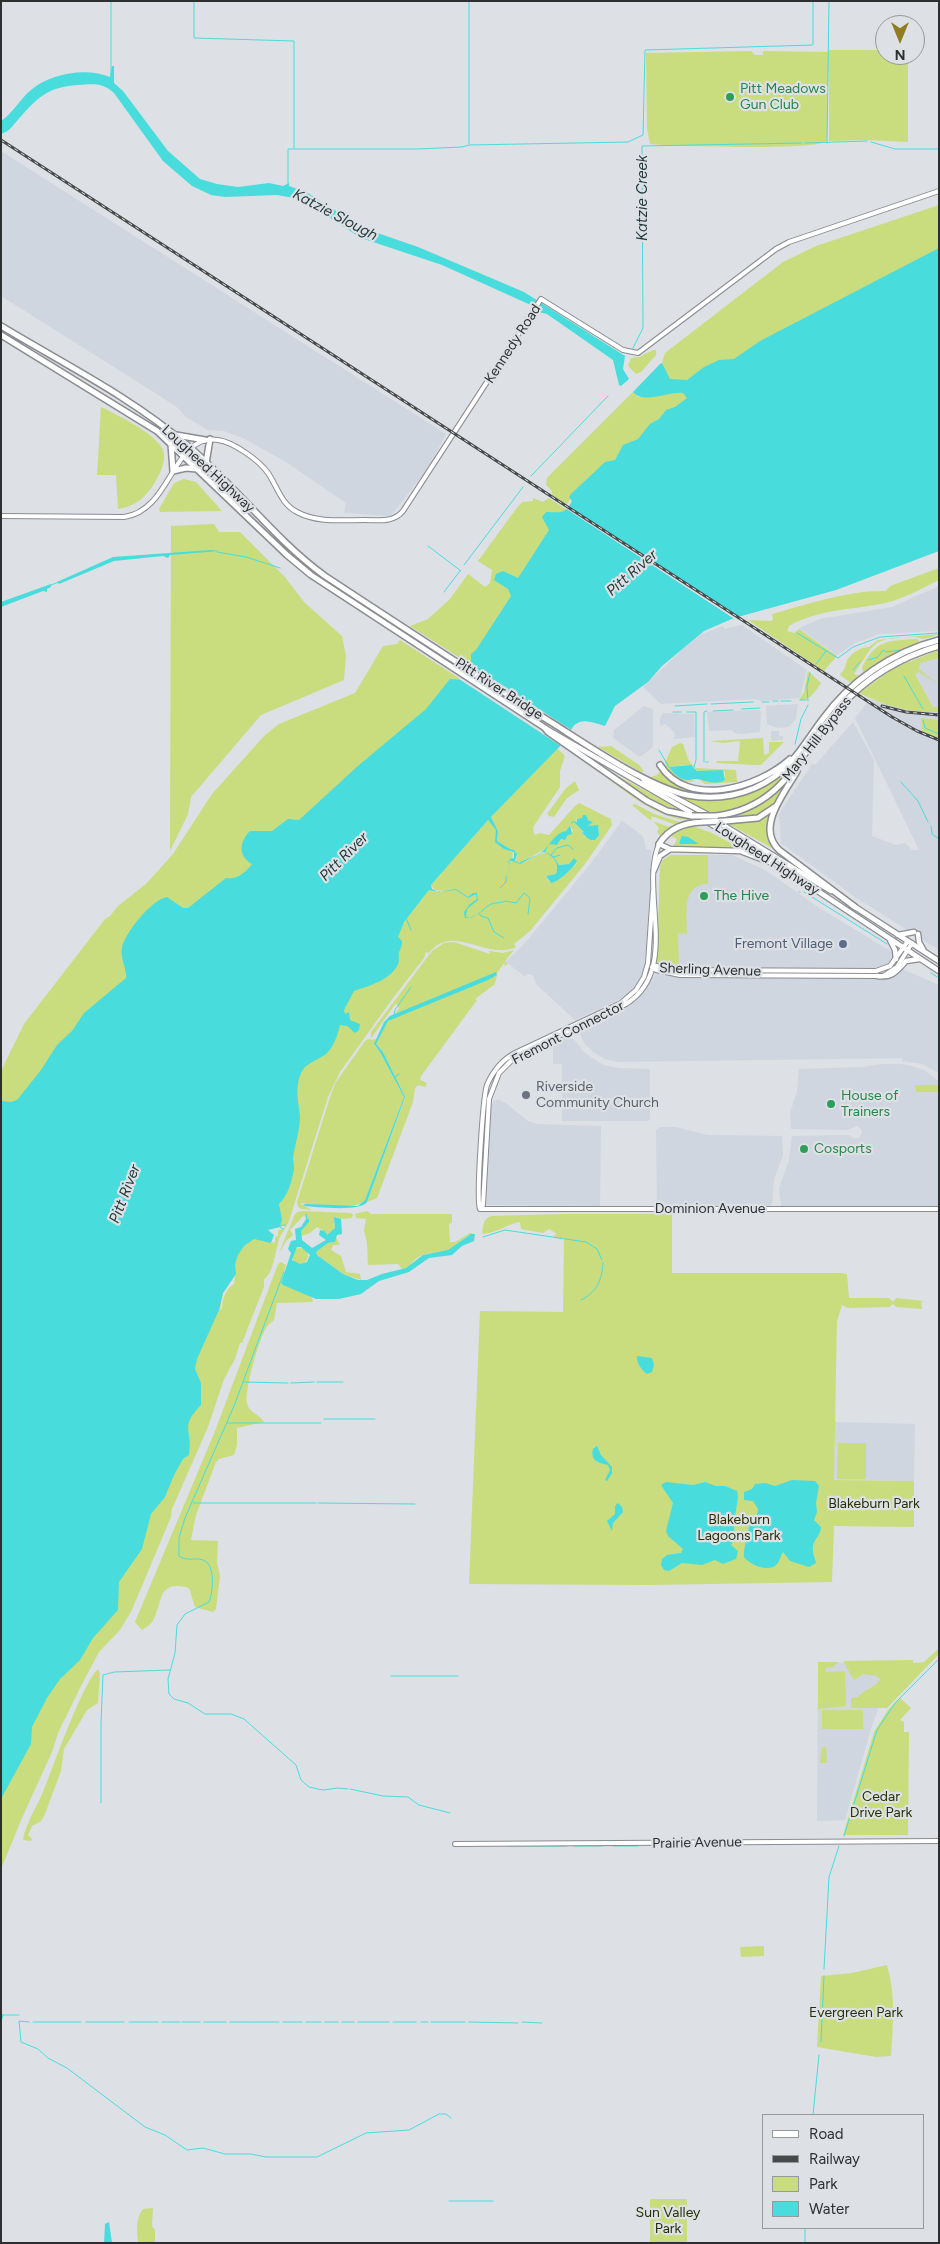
<!DOCTYPE html>
<style>
body{margin:0}
#map{position:relative;width:940px;height:2244px;overflow:hidden;background:#dde0e4;font-family:Figtree,sans-serif}
canvas{display:block}
.frame{position:absolute;inset:0;border:2px solid #2d2f30;pointer-events:none}
.legend{position:absolute;left:762px;top:2114px;width:162px;height:115px;box-sizing:border-box;background:#dde0e4;border:1px solid #97999c;margin:0;padding:6px 9px;list-style:none;font-size:15px;color:#2d2f30}
.legend li{display:flex;align-items:center;gap:10px;height:25px}
.legend b{width:25px;border:1px solid #97999c}
.north{position:absolute;left:875px;top:15px;width:50px;height:50px;box-sizing:border-box;background:#dde0e4;border:1px solid #97999c;border-radius:50%;rotate:180deg;font-size:14px;font-weight:700;line-height:20px;text-align:center;color:#2d2f30}
.north::after{content:'';display:block;margin:auto;width:18px;height:22px;background:#8f7c23;clip-path:polygon(50% 0,100% 100%,50% 72%,0 100%)}
</style>
<div id="map">
<canvas width="940" height="2244"></canvas>
<div class="frame"></div>
<ul class="legend">
<li><b style="height:6px;background:#fff"></b>Road</li>
<li><b style="height:6px;background:#47494a"></b>Railway</li>
<li><b style="height:14px;background:#c9dd7e"></b>Park</li>
<li><b style="height:14px;background:#48dcdd"></b>Water</li>
</ul>
<div class="north">N</div>
</div>
<script>
const c = document.querySelector('canvas').getContext('2d');
c.lineJoin = 'round';
function paint(path, color) {
  c.fillStyle = color;
  c.fill(path, 'evenodd');
}
function strokePath(path, color, width, dash) {
  c.strokeStyle = color;
  c.lineWidth = width;
  c.lineCap = dash ? 'butt' : 'round';
  c.setLineDash(dash || []);
  c.stroke(path);
}
function write(font, color, halo, rows, align = 'center') {
  c.font = font + ' Figtree,sans-serif';
  c.lineWidth = 4.5;
  c.setLineDash([]);
  c.textBaseline = 'middle';
  c.strokeStyle = halo;
  c.fillStyle = color;
  for (const [text, x, y, turn = 0] of rows) {
    c.save();
    c.translate(x, y);
    c.rotate((+turn || 0) * Math.PI / 180);
    c.textAlign = isNaN(turn) ? turn : align;
    if (halo) c.strokeText(text, 0, 0);
    c.fillText(text, 0, 0);
    c.restore();
  }
}
const built = new Path2D(`
 M1 151 446 434 430 465 391 516 344 513 346 503 286 462 245 439 224 431 208 430 186 417 178 408 160 396 1 296Z
 M939 586V631L879 634 855 643 837 655 799 628 820 619 892 607Z
 M742 625 807 670 800 698 761 701 755 699 661 704 643 687 684 648 700 635 723 626 725 629Z
 M939 654V707H933L910 664Z
 M870 699 906 710 939 712V950L855 897 781 843 779 814 812 764 815 765 853 722 874 760 872 836 896 845 905 843 912 850H919L855 718Z
 M798 704 796 719 788 727 778 728 767 724 766 706Z
 M644 706 653 709V747L640 757 613 738 614 730Z
 M759 710 761 712 760 732 742 734 734 733 731 730 709 731 707 712Z
 M663 713 694 714 695 737 674 739 675 733 666 724 660 726V718Z
 M771 731H779V736H783V740L771 741Z
 M622 821 638 832 643 837 646 849 651 850V885L648 917 647 948 643 973 639 983 627 996 575 1020 536 984 533 975 528 974 524 976 506 962 525 943 588 867Z
 M671 855H732L765 870 821 909 892 952 904 970 939 985V1073L922 1064 902 1061V1058L618 1062 605 1059 593 1052 584 1043 579 1031 633 1002 643 993 652 977H655L657 962 660 867 663 860Z
 M564 1036 572 1037 585 1053 603 1065 619 1068 650 1069V1119L647 1121H562V1064H553V1042Z
 M881 1064H901L915 1067 924 1070 939 1081V1206H781L779 1188 789 1160 792 1136 848 1135 856 1139 860 1137 862 1133 861 1129 857 1126 847 1130 791 1129 790 1113 797 1091 799 1069 863 1067Z
 M498 1099 507 1104 528 1121 537 1124 601 1126 600 1206 487 1205 486 1200 491 1106 493 1102Z
 M660 1127H676L707 1135 782 1136 783 1155 774 1180 772 1204 768 1206H657L656 1130Z
 M835 1422 915 1424 914 1481 834 1480Z
 M879 1662 880 1703 871 1729 845 1820 817 1821 818 1663Z`);
const green = new Path2D(`
 M829 50H885V55H908V142L866 140 829 141Z
 M751 51 755 55H763V51L829 52 827 141C815 151 674 146 650 144L647 128 646 53Z
 M939 205V257L719 381H670L662 363 665 353 783 262 816 246Z
 M653 350H656V355L641 372 636 374 628 366 631 358 639 357Z
 M700 389 571 504V499L566 505 552 495V491L546 485 547 478 633 392 638 397Z
 M101 407C117 415 152 431 162 448 168 459 160 474 154 484 144 499 135 506 118 509L116 475H97Z
 M184 479 196 482 222 511 160 512 159 509 174 483Z
 M533 498 543 502 549 498 567 510 471 665 410 626 428 619 450 599 468 574 485 587 490 583 492 570 478 561 519 505 523 502 533 501Z
 M214 524 219 532H240L284 576 305 603 342 636 346 657 344 680 261 715 191 797 188 814 170 851 171 526Z
 M939 568V580C922 588 904 599 885 603 853 610 818 609 789 626L787 631 794 633 799 629 837 656 824 671 748 620 770 621 773 620 772 614C808 604 849 590 886 591L890 586Z
 M939 634 925 639 915 637 891 638 878 642 871 648 854 674 859 676 863 673 862 667C876 640 887 641 915 639H918L919 642 881 661 851 683 840 675 845 668 847 660 853 653 862 648 869 647 878 640Z
 M400 640 462 680 266 861 133 971 1 1126V1071L24 1024 105 919 110 916 118 906 146 884 173 854 212 794 265 735 279 724 355 693 383 646 397 644Z
 M939 650V658L920 663 919 669 939 685 919 672 915 674 933 707H939V712C910 713 885 706 859 693L894 668Z
 M808 671 821 683C815 691 811 701 799 700L804 692Z
 M921 718 939 720V738L922 731Z
 M763 738 764 755 769 753V742H784L761 765H754L716 763 717 761H738L740 742 739 741 723 743 710 741Z
 M680 743 683 744 689 761 696 768 736 770 737 782 705 784 699 779 716 782 725 780V772L697 771 694 767 685 765 669 767C675 775 684 784 695 779L692 782C681 782 669 774 665 763L672 747Z
 M611 746 639 765 644 771 641 772 598 747Z
 M557 748 565 756 560 771V787L533 827 534 835 540 833 549 835 575 806 579 803 611 819 612 825 585 864 530 931 514 944 516 947C486 961 453 922 429 953L426 952 424 958 393 998 340 1072 328 1097 289 1221C287 1226 284 1230 281 1235 275 1246 276 1269 264 1280V1287L242 1343H240L235 1359 224 1379 208 1427 172 1509 171 1517 131 1612 120 1630 99 1652 82 1684 58 1733 52 1752 22 1818 1 1869V1713L164 1416 228 1226 271 1243 275 1242V1237L278 1236V1230L283 1229 285 1226 280 1225 282 1220 278 1204 288 1085 387 943 429 890 437 892 445 891 435 890 431 885 488 820 496 828V841L505 849 513 852 512 859C523 870 534 853 545 853V849L520 863 516 862 517 854 514 850 510 849 497 841 498 831 491 817ZM583 815 588 820 592 821 589 826 598 827 599 835 595 840C587 841 587 836 581 833L584 832 575 822 572 823 577 821 576 819 583 818ZM570 825 573 832 568 835 565 840 561 839 558 844H549L566 831ZM556 863 559 865 577 863C569 871 562 880 549 882L546 876 556 874 558 867ZM235 1275 234 1284C226 1289 222 1299 222 1309L220 1310 223 1293Z
 M799 757 776 786 761 798 738 808 710 814 672 793C724 811 763 794 799 757Z
 M605 769 687 813 656 803Z
 M661 771 671 780 686 788 724 791 753 786C721 802 680 795 651 777L657 775Z
 M606 777 658 810 677 817 699 820C665 824 631 796 606 777Z
 M790 780C768 816 763 816 722 819L758 806 777 793Z
 M575 781 579 790 567 798 554 817 549 816 547 814 566 788Z
 M635 804 654 814 683 823 664 835H660L657 832 659 828 653 821 669 827 674 824 651 816 652 819 650 820 632 805Z
 M770 814 768 833 772 848 727 823 754 821Z
 M690 825 712 833 742 849 673 847 677 839 671 836 667 838 678 829Z
 M671 855H708V884C681 884 687 915 687 934L678 933 679 966 657 962 660 867 663 860Z
 M454 942 490 954 489 951 503 953 514 950 505 961 508 964 504 966 505 962 497 973 394 1016 399 1008 396 1003 370 1040 376 1039 374 1045 380 1052 404 1097 365 1200C358 1211 314 1205 301 1203V1204L312 1210 333 1212 301 1209 298 1207 297 1202 331 1094 336 1082 365 1041 371 1038V1032L432 951 444 943Z
 M497 975 495 984 475 999 477 1000 421 1076 420 1080 427 1083 425 1087 418 1085 415 1088 413 1102 377 1198 367 1202 405 1098 383 1052 376 1044 385 1024 389 1020Z
 M915 1085H939V1092H916Z
 M302 1211 350 1213 353 1214 352 1218 341 1219 336 1217 334 1223 335 1228 328 1235H325L326 1232 317 1227 310 1233 301 1236V1231L309 1219H306L304 1215 290 1230 293 1235 286 1241 279 1253 294 1216 297 1212Z
 M367 1211 371 1214H452V1223L449 1224 450 1242H455L470 1233 475 1234C463 1235 458 1246 448 1250 438 1254 427 1251 417 1258 411 1262 410 1268 402 1269L398 1264 368 1265 367 1243 364 1231 366 1219 356 1218 355 1214Z
 M564 1214H672V1273H841L847 1274 849 1298H889L893 1302 896 1298 924 1301 921 1302 922 1309 896 1307 893 1304 889 1307 848 1308 842 1305 837 1321 834 1480 914 1481V1527L834 1526 832 1582 649 1585 469 1584 480 1311 563 1312 564 1237 561 1240 553 1236 557 1234 549 1229 543 1233 521 1229 520 1222C507 1224 497 1233 483 1234L482 1232C484 1224 483 1219 491 1216Z
 M336 1237 340 1245H333L331 1250 341 1256 346 1272 360 1274 361 1280 343 1274 317 1255 316 1252 328 1243H333Z
 M292 1256a8 8 0 1 1 16 0a8 8 0 1 1-16 0Z
 M281 1262 286 1265 281 1283C291 1289 303 1291 312 1298L313 1302 277 1303 274 1320C272 1322 270 1323 268 1325 260 1334 244 1391 247 1403 248 1412 259 1414 264 1422L237 1428V1445L234 1455 219 1459 216 1462 196 1515 191 1540 218 1541 217 1563 220 1576 216 1609 213 1612 195 1607 189 1588C155 1579 164 1604 152 1622 150 1625 145 1628 142 1630L135 1622 215 1431 278 1264Z
 M838 1443H866V1479H837Z
 M939 1648V1654L887 1708H851V1698L858 1697C865 1688 875 1689 880 1679L876 1676 864 1674 854 1680 843 1661 913 1660V1663L924 1662Z
 M818 1662H839L833 1667 826 1668 825 1672 845 1671 846 1706 818 1709Z
 M98 1669 100 1674 98 1703 87 1710 64 1749 61 1771 45 1814 41 1821 32 1826 28 1835 32 1839 31 1841 23 1840C25 1825 38 1804 44 1790 53 1767 83 1682 98 1669Z
 M900 1698 911 1708 900 1720 904 1722V1732H909L908 1835H843L874 1732 888 1710Z
 M822 1710H863V1729H822Z
 M822 1747H826L827 1763H820Z
 M764 1946V1956L741 1957 740 1947Z
 M887 1965C896 1996 893 2025 891 2056L876 2057 817 2047 821 1976 852 1973Z
 M650 2199H687V2243H650Z
 M153 2208 152 2226 155 2230V2243H138C137 2230 135 2220 143 2209Z`);
const water = new Path2D(`
 M112 66H114V83L123 91 168 151 200 179 217 184 238 187 269 183 283 186 289 183V186L306 192 363 228 418 247 524 292 625 356 623 369 629 379 621 386 619 385 613 360 547 314 538 312 533 306 442 265 361 238 321 212 294 198 277 195 225 197 211 195 192 186 163 161 114 93C103 82 92 84 78 85 46 87 36 99 16 122 12 127 8 132 1 134V121C13 113 20 99 31 90 50 73 87 67 110 77Z
 M939 248V551L836 590 734 618 704 631 662 666 648 682 615 706 605 726C587 720 574 716 568 738L491 817 498 831 497 841 510 849 514 850 517 854 515 861 519 863C527 858 539 856 545 849 552 842 555 833 566 831L573 821 577 822V819L582 818 583 815H586L588 820 593 822 588 826 598 825 599 835 595 840C586 841 587 835 581 833L584 832 574 822 570 825 572 834 568 835 565 840 561 839 557 845 549 844 545 852 553 856 559 865 569 864 574 858 577 861C574 868 558 882 551 883L546 876 556 874C560 863 553 855 543 852L520 864 509 860 510 867 506 878 510 866 508 861 510 859 514 858V852L504 849 495 842 496 830 488 820 431 885 432 889 439 892 456 889 468 897 473 893H477L478 900 467 909 466 917 470 918 482 911 471 918H465L464 912 469 905 477 899 476 894 468 898 456 890C446 891 440 893 429 890L404 922 398 937 402 941C402 946 401 948 399 952 398 956 400 960 398 964 391 980 369 986 354 991L344 1010 345 1014 349 1012 350 1020 360 1024 359 1030 355 1033 347 1026 340 1025C338 1034 334 1046 327 1053 314 1064 301 1061 298 1085 296 1095 299 1106 300 1116 300 1130 295 1144 293 1158 293 1161 294 1165 294 1169 292 1181 288 1195 279 1204L282 1220 280 1227 268 1230 274 1235 271 1243 254 1239 244 1246 238 1255 235 1264 236 1274 223 1293 219 1310 197 1359 195 1369 201 1383V1405C179 1427 193 1429 189 1455L183 1459 174 1475 165 1497 151 1514 142 1549 119 1582 118 1610 93 1638 80 1660 60 1679 47 1698 32 1727 31 1744 1 1799V1101L11 1102 17 1100 41 1070 57 1045 72 1031 84 1013 126 978C127 969 120 958 122 948 124 934 152 899 167 897L183 908H188L226 878C237 880 246 872 252 864 238 856 239 842 250 831H272L288 819 299 820 359 765 426 709 450 679 462 680 471 665V654L476 650 511 596 508 589 494 580 496 574 503 571 518 578 549 530 542 517 546 512C560 512 565 515 572 501L569 497 571 494 605 462 615 460 623 445 638 439 650 424 659 419 666 410 675 407 687 398 683 393C668 391 644 405 633 392L660 364 662 363 670 379 687 380 704 367 719 360 734 359 760 341Z
 M211 550 220 551 170 555 168 558 163 556 114 561 59 584 57 582 113 557Z
 M51 584V587L47 589V592L43 591 1 607V602Z
 M691 765 697 771 723 770 725 780C715 787 702 778 695 779 689 780 686 781 680 778 675 775 672 771 669 767Z
 M682 836 688 837 699 844H680L679 843Z
 M496 972 497 975 488 980 388 1021 376 1044 383 1052 405 1097 367 1202C360 1212 317 1207 305 1206L303 1205 306 1204 358 1206 365 1200 404 1097 380 1052 374 1044 384 1022 390 1016Z
 M334 1217 341 1219 342 1234 337 1235 335 1242 328 1243 316 1252 317 1255 343 1274 358 1280H367L382 1274 406 1268 423 1255 448 1250 471 1234H475L474 1241 462 1246 452 1255 429 1258 409 1272 379 1281 361 1294 339 1299H316L283 1285 281 1283 291 1253 288 1249 291 1241 296 1240 295 1229 301 1227 306 1219H309V1222L301 1231 302 1240 312 1248 326 1240 319 1235 320 1230 325 1231 327 1235 335 1228ZM297 1247H301L310 1255 307 1262 300 1264 292 1260Z
 M637 1356 652 1358 654 1365 652 1372 647 1374C642 1371 636 1362 637 1356Z
 M597 1446 601 1455 612 1467V1473L607 1481 605 1480 610 1470 608 1465C599 1463 590 1461 593 1449Z
 M792 1480 815 1481 819 1486 816 1503 817 1512 814 1520 821 1527C821 1535 814 1539 813 1546 812 1552 815 1558 816 1563L809 1567 790 1561 783 1552C781 1555 780 1559 778 1563 770 1574 750 1565 744 1557 743 1553 748 1529 750 1524 753 1518 758 1516 758 1509L753 1501 744 1500V1492L752 1489 755 1484 765 1483 775 1486Z
 M666 1482 693 1485 705 1482 716 1486H725L737 1491C741 1499 730 1523 736 1537L731 1545 738 1551 736 1559 723 1564 715 1560 702 1565 682 1563 669 1571 664 1570 661 1565 662 1559 667 1555 681 1553 683 1549 668 1536 666 1531 673 1503 661 1485Z
 M618 1503 622 1507 623 1512 613 1523 612 1531 607 1521 615 1514V1506Z
 M109 2222 112 2243H104L105 2224Z`);
const pier = new Path2D(`
 M567 506 741 618 736 620 565 508Z
 M469 664 573 731 570 739 561 748V746L459 679Z`);
const stream = new Path2D(`
 M194 1V38L294 41V148
 M469 1V144
 M111 77V1
 M871 142 895 149H939
 M805 143 867 141
 M827 143 829 1
 M288 184V149H417L462 147 469 145 628 142 643 135 645 50 813 45V1
 M633 348 643 328 642 146 802 143
 M531 476 608 396
 M428 546 461 571
 M217 552 246 557 280 568
 M464 565 523 487
 M51 585 59 582
 M444 592 460 571
 M797 633 838 658 853 647 880 637 939 633
 M868 660 878 657 883 650 887 652 900 650
 M816 664 826 651
 M853 670 860 662
 M904 676 923 709
 M800 700H806
 M773 701H778
 M781 701H791
 M808 701 807 686 810 673
 M762 702H769
 M711 704 753 702
 M675 706 707 704
 M742 709 760 708
 M713 711 733 710
 M673 712H681
 M687 712H696V760L694 767
 M923 720 925 728 939 734
 M795 744 801 719 808 705
 M659 750 669 767
 M704 762V712L707 711
 M706 762H708
 M901 782 918 801 928 822
 M931 826 932 834 939 839
 M551 855 557 848 568 845 573 849
 M554 857 560 855
 M500 888 506 882V876
 M799 892H800
 M804 892 887 944
 M481 912C493 900 493 905 506 901L516 903 524 893 530 898 528 914
 M479 913 481 916 488 918 494 932 504 938
 M406 918 411 930
 M931 973 939 978
 M394 1015 395 1010 411 987
 M395 1077 399 1074
 M306 1214 307 1219
 M280 1226 285 1225
 M280 1227 283 1229
 M483 1237 505 1230 586 1242 597 1249 602 1260
 M284 1272 234 1406 185 1518 179 1538V1556C187 1562 194 1557 203 1560 216 1564 213 1592 209 1602L185 1614 177 1625 175 1653 168 1679 169 1694 174 1699 188 1703 205 1714H231L244 1719 296 1765 301 1780 309 1787 323 1790 338 1788 348 1789
 M581 1300C597 1292 602 1280 603 1263
 M243 1382 288 1383
 M317 1382H343
 M291 1383 314 1382
 M324 1419H375
 M227 1423H321
 M194 1503H316
 M318 1503 415 1504
 M391 1676H458
 M350 1789 383 1796 408 1797 419 1805 450 1813
 M101 1803V1723L103 1675 114 1672 170 1670
 M844 1836 877 1730 895 1703 939 1659
 M509 1846H566
 M574 1846H603
 M613 1846H638
 M824 1969 829 1877 839 1846
 M1 2015H19
 M1 2021 3 2015
 M29 2022 19 2021 21 2042 38 2049 48 2058 67 2068 145 2127 165 2135 187 2150 203 2148 225 2154H251L266 2157H317L366 2133 409 2130 439 2114H446L451 2118
 M33 2022H81
 M86 2022H124
 M129 2022H158
 M162 2022H180
 M182 2022H200
 M204 2022H226
 M230 2022H249
 M250 2022H279
 M283 2022H302
 M306 2022H321
 M325 2022H338
 M342 2022H354
 M358 2022H389
 M393 2022H416
 M421 2022H428
 M431 2022H465
 M469 2022 518 2023
 M522 2022 542 2023
 M821 2042 824 1976
 M813 2115 819 2055
 M449 2201H493
 M805 2243V2228`);
const secondary = new Path2D(`
 M1 516 124 517C172 511 172 433 218 440 233 442 259 460 268 473 277 486 281 504 297 512 317 523 343 520 364 520 379 520 393 523 403 511L541 299 623 350 638 353 776 249 789 242 939 191
 M652 967 656 970 680 975 878 976
 M653 967 657 966 680 970 876 971 890 966 908 941
 M885 975 897 967 912 943
 M480 1209H939
 M480 1209 483 1205 489 1099 499 1073 516 1056 626 1004C681 970 639 891 659 844
 M480 1209C476 1199 483 1097 487 1085 493 1071 502 1060 515 1053L621 1003 636 990 644 977 648 963 653 891
 M455 1844 939 1841`);
const primary = new Path2D(`
 M545 728 754 849 939 971
 M644 781 710 816
 M718 822 831 891
 M659 844 670 849 740 851 769 862
 M654 870 660 856 669 850
 M852 905 939 961
 M918 934 919 942 923 949
 M898 935 914 932
 M890 940 895 950 896 959
 M877 976C892 978 896 972 906 961L919 959`);
const highway = new Path2D(`
 M1 326C64 364 131 397 187 445 236 486 274 539 325 576 401 626 477 676 554 724 590 747 647 786 687 795 717 801 749 795 774 777 795 762 807 740 822 720 850 681 892 652 939 640
 M1 335 157 431 287 555 311 575 545 728 548 732 647 801 667 811 692 816
 M176 435 205 440
 M171 444 173 471 186 468 197 469
 M206 463 210 439
 M660 765C688 809 758 788 790 759
 M797 771C785 793 755 827 779 850L855 907
 M716 816C786 807 799 752 840 707 866 678 901 657 939 646
 M725 821 758 818 776 806
 M659 844C669 828 684 823 702 822`);
const rail = new Path2D(`
 M1 140 892 717 917 731 939 740
 M882 706 906 712 939 715`);
const highwayBridge = new Path2D(`
 M692 816H716
 M702 822 725 821`);
const markers = [
 [730,97,5,"#2e9e5b"],
 [704,896,5,"#2e9e5b"],
 [843,944,5,"#5c6f8a"],
 [526,1095,5,"#6b7280"],
 [831,1104,5,"#2e9e5b"],
 [804,1149,5,"#2e9e5b"]
];
const leisureNames = [
 ["Pitt Meadows",740,89],
 ["Gun Club",740,105],
 ["The Hive",714,896],
 ["House of",841,1096],
 ["Trainers",841,1112],
 ["Cosports",814,1149]
];
const streetNames = [
 ["Kennedy Road",513,344,-57],
 ["Lougheed Highway",208,469,43],
 ["Pitt River Bridge",499,689,33],
 ["Mary Hill Bypass",817,739,-52],
 ["Lougheed Highway",767,859,33],
 ["Sherling Avenue",710,970,2],
 ["Fremont Connector",568,1033,-27],
 ["Dominion Avenue",710,1209],
 ["Prairie Avenue",697,1843,-1]
];
const serviceNames = [
 ["Fremont Village",833,944]
];
const worshipNames = [
 ["Riverside",536,1087],
 ["Community Church",536,1103]
];
const parkNames = [
 ["Blakeburn Park",874,1504],
 ["Blakeburn",739,1520],
 ["Lagoons Park",739,1536],
 ["Cedar",881,1797],
 ["Drive Park",881,1813],
 ["Evergreen Park",856,2013],
 ["Sun Valley",668,2213],
 ["Park",668,2229]
];
const waterNames = [
 ["Katzie Creek",643,198,-90],
 ["Katzie Slough",335,215,28],
 ["Pitt River",632,573,-41],
 ["Pitt River",344,857,-45],
 ["Pitt River",125,1194,-69]
];
paint(built, '#cfd6e0');
paint(green, '#c9dd7e');
paint(water, '#48dcdd');
paint(pier, '#dde0e4');
strokePath(stream, '#48dcdd', 1);
strokePath(secondary, '#8a8c91', 6);
strokePath(primary, '#8a8c91', 7);
strokePath(highway, '#8a8c91', 8);
strokePath(secondary, '#fff', 4);
strokePath(primary, '#fff', 4.5);
strokePath(highway, '#fff', 5);
strokePath(rail, '#47494a', 3);
strokePath(rail, '#dde0e4', 1, [4]);
strokePath(highwayBridge, '#8a8c91', 8, []);
strokePath(highwayBridge, '#fff', 5);
for (const [x, y, r, color] of markers) {
  const dot = new Path2D();
  dot.arc(x, y, r, 0, 2 * Math.PI);
  c.fillStyle = color;
  c.fill(dot);
  strokePath(dot, '#dde0e4', 2);
}
write('14px', '#27864d', '#dde0e4', leisureNames, 'left');
write('14px', '#2d2f30', '#dde0e4', streetNames);
write('14px', '#4e5e75', '#dde0e4', serviceNames, 'right');
write('14px', '#5b616d', '#dde0e4', worshipNames, 'left');
write('14px', '#293007', '#dde0e4', parkNames);
write('italic 15px', '#223b3b', '#dde0e4', waterNames);
</script>
